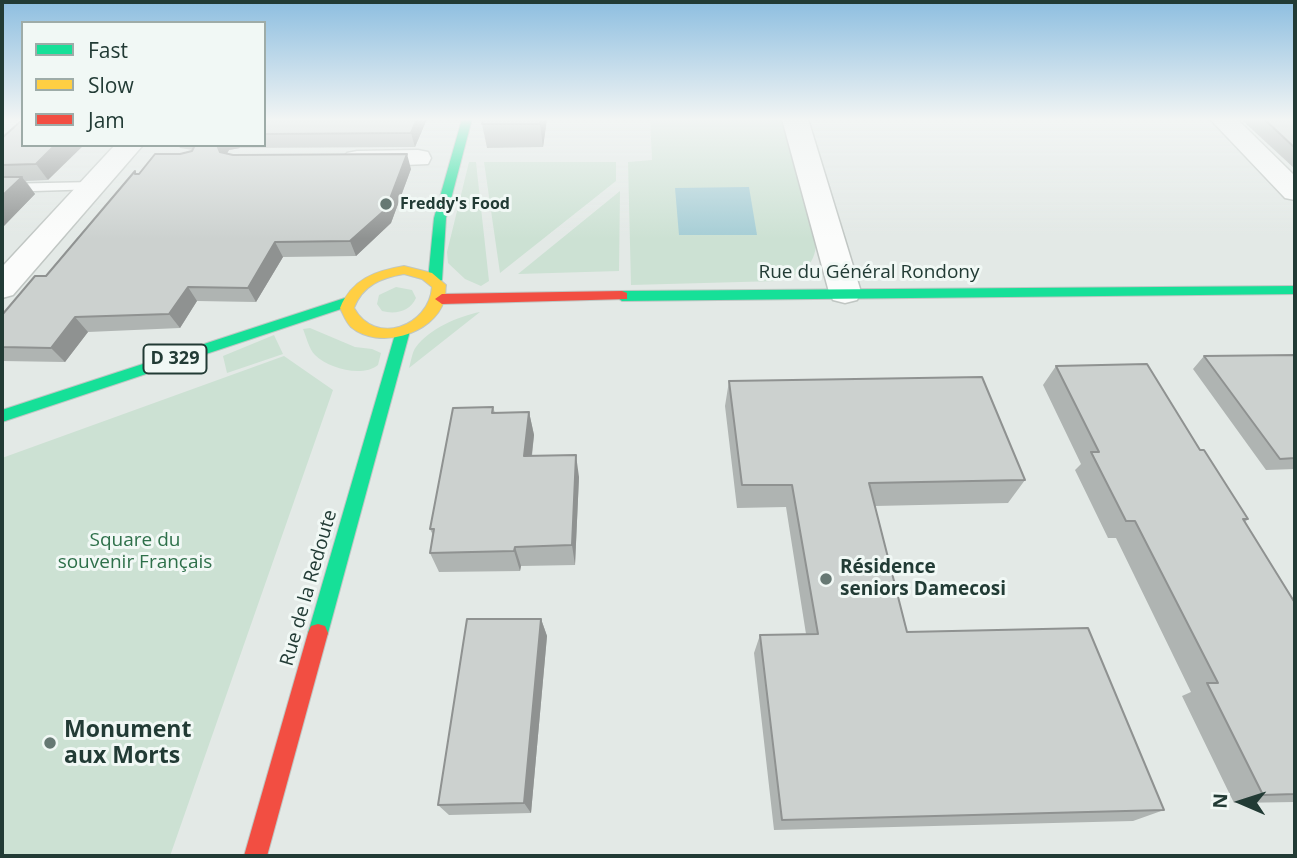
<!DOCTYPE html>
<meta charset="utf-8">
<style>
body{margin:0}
#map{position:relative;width:1297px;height:858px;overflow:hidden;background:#e3e9e6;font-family:"Open Sans",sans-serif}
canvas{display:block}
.frame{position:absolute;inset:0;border:4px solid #223b35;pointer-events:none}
.legend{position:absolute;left:21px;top:21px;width:245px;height:126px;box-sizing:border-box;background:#f1f8f5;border:2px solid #9eaca8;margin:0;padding:9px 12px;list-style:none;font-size:21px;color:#223b35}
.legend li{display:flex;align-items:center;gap:14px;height:35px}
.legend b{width:35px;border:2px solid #9eaca8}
.north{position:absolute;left:1206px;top:767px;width:70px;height:70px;-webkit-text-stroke:5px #f1f8f5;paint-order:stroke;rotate:273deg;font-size:19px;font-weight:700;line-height:28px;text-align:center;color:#223b35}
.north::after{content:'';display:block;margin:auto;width:24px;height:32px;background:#223b35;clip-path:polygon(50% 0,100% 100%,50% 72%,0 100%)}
</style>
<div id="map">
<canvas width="1297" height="858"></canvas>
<div class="frame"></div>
<ul class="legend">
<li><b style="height:9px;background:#16e098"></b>Fast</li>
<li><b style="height:9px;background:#ffcf43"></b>Slow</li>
<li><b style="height:9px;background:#f24e42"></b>Jam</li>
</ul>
<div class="north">N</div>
</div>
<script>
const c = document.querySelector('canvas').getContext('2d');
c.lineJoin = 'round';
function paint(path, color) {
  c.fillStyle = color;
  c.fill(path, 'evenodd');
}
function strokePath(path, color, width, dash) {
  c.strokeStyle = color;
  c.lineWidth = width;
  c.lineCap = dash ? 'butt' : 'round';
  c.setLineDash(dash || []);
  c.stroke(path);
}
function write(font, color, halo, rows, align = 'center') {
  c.font = font + ' "Open Sans",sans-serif';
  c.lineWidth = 6;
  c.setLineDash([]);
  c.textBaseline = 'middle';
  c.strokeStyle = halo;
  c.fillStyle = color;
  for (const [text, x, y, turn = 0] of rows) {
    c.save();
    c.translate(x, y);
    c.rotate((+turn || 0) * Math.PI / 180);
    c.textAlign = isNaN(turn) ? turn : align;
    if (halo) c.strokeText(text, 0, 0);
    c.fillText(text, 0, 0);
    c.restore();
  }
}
const green = new Path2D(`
 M650 119H783L816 242C816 267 799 275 777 281L631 285 628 162 652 160Z
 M469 162H476L489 281 481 286 465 279 448 263 447 252Z
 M616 162V181L500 273 484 162Z
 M620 191 619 271 518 274Z
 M396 287 412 290 416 298C410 311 396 315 382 311L377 304 379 295Z
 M480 312 409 368C411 362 412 352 416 347 429 329 459 316 480 312Z
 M310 328 355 347 372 349 381 353 378 365C362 378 328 368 315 355 309 349 306 336 303 329Z
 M274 335 283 354 227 373 223 356Z
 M284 356 333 390 170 856H2V458Z`);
const water = new Path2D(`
 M749 187 757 235H679L675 188Z`);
const lane = new Path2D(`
 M93 182 100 186 98 189 2 192V184Z`);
const street = new Path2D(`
 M782 119H808L861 292 857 300 845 303 833 300 829 292Z
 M1210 119H1237L1295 176V200L1285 198Z
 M115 145H143L13 295 2 298V267Z
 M418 150 428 152 431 158 428 164 357 167 347 165 343 159 347 153 357 151Z`);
const fast = new Path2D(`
 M462 119H472L446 218 442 280 435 284 428 280 434 218Z
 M1295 286V294L622 301 615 296 622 291Z
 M348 297 355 302 353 305 2 422V410Z
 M403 326 410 331 328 633 325 640 318 642 311 640 308 633 396 331Z`);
const slow = new Path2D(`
 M404 266 432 273 446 285C445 290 446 297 444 301 433 335 378 350 351 327 346 322 343 314 340 308 352 279 375 271 404 266ZM404 274 422 279 432 287C429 327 375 346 354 308 363 285 381 278 404 274Z`);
const jam = new Path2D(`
 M622 291 627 293V299L442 304 435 299 442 294Z
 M318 624 325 626 328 633 267 856H244L308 633 311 626Z`);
const wall = new Path2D(`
 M23 119 48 180 26 181 35 194 2 228V138Z
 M264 119H427L415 147 240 148 229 150 227 154 233 155 411 169 391 223 356 256 283 257 256 302 197 301 180 328 88 332 65 362 2 361V315L46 276 137 174 180 154 193 150 180 148 178 145H264Z
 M483 119H547L543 147 487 148 482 124Z
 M1245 119H1295V169L1243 121Z
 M1295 355V469L1266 470 1193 369 1204 356Z
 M1056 366 1200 450 1248 519 1245 522 1295 603V802L1234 803 1182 696 1191 692 1116 538H1108L1075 470 1081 464 1043 385Z
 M729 381 1025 480 1008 503 875 506 907 632 1164 810 1133 821 774 830 754 653 760 635 806 634 786 507 737 508 725 406Z
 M493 407 495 413 529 412 534 435 532 456 579 477 575 565 521 566 520 571 439 572 430 553 433 535 430 529Z
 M541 619 547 636 531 813 449 815 438 805Z`);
const shadedWall = new Path2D(`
 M417 119H427L415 147 411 133Z
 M541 119H547L543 147 540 124Z
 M55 145H84L48 180 36 164Z
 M217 145H238L240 148 229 150 224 158Z
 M407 154 411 169 391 223 356 256 350 241Z
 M22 177 35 194 2 228V196Z
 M275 242 283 257 256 302 248 288Z
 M188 287 197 301 180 328 169 314Z
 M75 317 88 332 65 362 51 348Z
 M529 412 534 435 529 478 524 456Z
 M576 455 579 477 575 565 572 545Z
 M515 547 521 566 520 571 514 551Z
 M541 619 547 636 531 813 524 803Z`);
const building = new Path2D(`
 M23 119V145H55L36 164 2 165V138Z
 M264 119H417L411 133 264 134Z
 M483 119H541L540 124H482Z
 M1264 119H1295V148Z
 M195 145H217L220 152 233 155 407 154 386 209 350 241 275 242 248 288 188 287 169 314 75 317 51 348 2 347V315L35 276H46L135 171V174H139L155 154H180L192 151Z
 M2 177H22L2 196Z
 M1295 355V458L1280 459 1204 356Z
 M1147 364 1200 450H1204L1248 519H1243L1295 603V794L1263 795 1207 683H1218L1135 521H1126L1091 452H1099L1056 366Z
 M982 377 1025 480 869 483 907 632 1088 628 1164 810 782 820 760 635 818 634 792 485H742L729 381Z
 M493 407 492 413 529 412 524 456 576 455 572 545 515 547 514 551 430 553 434 529H430L453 408Z
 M467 619H541L524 803 438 805Z`);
const markers = [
 [386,204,7,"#667873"],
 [826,579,7,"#667873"],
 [50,743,7,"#667873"]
];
const farPoinames = [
 ["Freddy's Food",400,204]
];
const shields = [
 [175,359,63]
];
const shieldNames = [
 ["D 329",175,359]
];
const streetNames = [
 ["Rue du Général Rondony",869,273],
 ["Rue de la Redoute",309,588,-74]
];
const parkNames = [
 ["Square du",135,541],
 ["souvenir Français",135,563]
];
const poiNames = [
 ["Résidence",840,568],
 ["seniors Damecosi",840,590]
];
const nearPoinames = [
 ["Monument",64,730],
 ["aux Morts",64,756]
];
paint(green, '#cce1d3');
paint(water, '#a5cdd5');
strokePath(lane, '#c0c6c3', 3);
strokePath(street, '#c0c6c3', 3);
strokePath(fast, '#bfc6c3', 2);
strokePath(slow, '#bfc6c3', 2);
strokePath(jam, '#bfc6c3', 2);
paint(lane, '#fbfcfb');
paint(street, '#fbfcfb');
paint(fast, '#16e098');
paint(slow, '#ffcf43');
paint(jam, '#f24e42');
paint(wall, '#afb4b2');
paint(shadedWall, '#8f9291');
paint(building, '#ccd1cf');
strokePath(building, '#8f9291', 2);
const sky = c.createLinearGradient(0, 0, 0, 239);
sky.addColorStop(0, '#8dbee0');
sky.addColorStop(0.5, '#f2f5f4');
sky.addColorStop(1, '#f2f5f400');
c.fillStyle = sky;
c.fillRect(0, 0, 1297, 239);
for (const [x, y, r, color] of markers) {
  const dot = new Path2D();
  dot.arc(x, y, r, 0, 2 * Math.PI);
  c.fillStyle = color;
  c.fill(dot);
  strokePath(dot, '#f1f8f5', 2.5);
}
write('bold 16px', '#223b35', '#f1f8f5', farPoinames, 'left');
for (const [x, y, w] of shields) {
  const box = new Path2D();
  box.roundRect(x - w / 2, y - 14.5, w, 29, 5);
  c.fillStyle = '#f1f8f5';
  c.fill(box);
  strokePath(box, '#223b35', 2);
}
write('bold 18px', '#223b35', null, shieldNames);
write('19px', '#223b35', '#f1f8f5', streetNames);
write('19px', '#2e704a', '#f1f8f5', parkNames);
write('bold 19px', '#223b35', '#f1f8f5', poiNames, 'left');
write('bold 23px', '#223b35', '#f1f8f5', nearPoinames, 'left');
</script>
